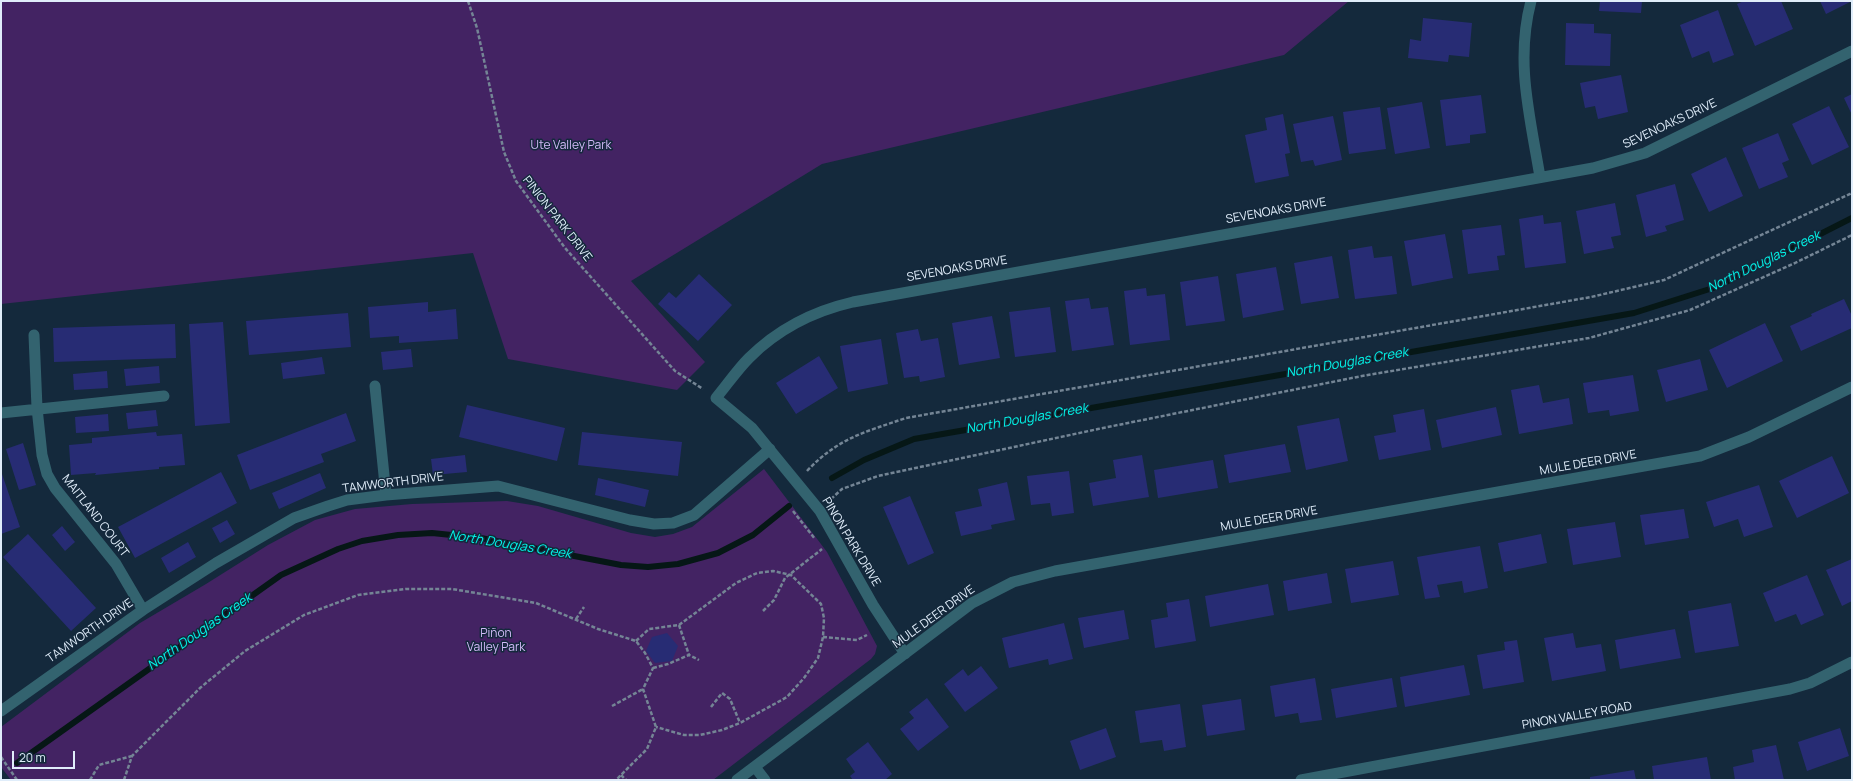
<!DOCTYPE html>
<meta charset="utf-8">
<style>
body{margin:0}
#map{position:relative;width:1853px;height:781px;overflow:hidden;background:#14293c;font-family:Manrope,sans-serif}
canvas{display:block}
.frame{position:absolute;inset:0;border:2px solid #e0edfa;pointer-events:none}
.scale{position:absolute;left:12px;top:751px;width:63px;height:18px;box-sizing:border-box;border:2px solid #e0edfa;border-top:0;padding-left:5px;font-size:12px;line-height:14px;white-space:nowrap;color:#e0edfa;-webkit-text-stroke:3px #14293c;paint-order:stroke}
</style>
<div id="map">
<canvas width="1853" height="781"></canvas>
<div class="frame"></div>
<div class="scale">20 m</div>
</div>
<script>
const c = document.querySelector('canvas').getContext('2d');
c.lineJoin = 'round';
function paint(path, color) {
  c.fillStyle = color;
  c.fill(path, 'evenodd');
}
function strokePath(path, color, width, dash) {
  c.strokeStyle = color;
  c.lineWidth = width;
  c.lineCap = dash ? 'butt' : 'round';
  c.setLineDash(dash || []);
  c.stroke(path);
}
function write(font, color, halo, rows, align = 'center') {
  c.font = font + ' Manrope,sans-serif';
  c.lineWidth = 3;
  c.setLineDash([]);
  c.textBaseline = 'middle';
  c.strokeStyle = halo;
  c.fillStyle = color;
  for (const [text, x, y, turn = 0] of rows) {
    c.save();
    c.translate(x, y);
    c.rotate((+turn || 0) * Math.PI / 180);
    c.textAlign = isNaN(turn) ? turn : align;
    if (halo) c.strokeText(text, 0, 0);
    c.fillText(text, 0, 0);
    c.restore();
  }
}
const green = new Path2D(`
 M1 1H1349L1284 55 822 164 631 281 705 362 677 390 508 359 473 253 1 304Z
 M764 469 827 552 877 646 875 654 871 659 713 780H11L1 767V727L140 623 206 584 268 545 315 520 355 509 412 504 507 501 538 506 631 533 655 537 673 534 692 527Z`);
const stream = new Path2D(`
 M832 478 864 460 914 439 1634 313 1716 287 1852 218
 M17 763 281 575 338 549 362 541 398 535 432 533 481 538 621 565 648 567 678 564 718 553 753 535 789 506`);
const building = new Path2D(`
 M1600 1H1642L1641 13 1599 11Z
 M1744 1H1781L1793 29 1755 46 1737 4Z
 M1820 1H1852L1826 14Z
 M1718 10 1734 55 1713 63 1709 51 1692 58 1680 25Z
 M1423 18 1472 23 1469 57 1449 55 1448 62 1408 58 1410 39 1421 41Z
 M1566 23 1594 24V33L1611 34 1610 66 1565 65Z
 M1621 75 1628 112 1598 119 1595 106 1585 108 1580 83Z
 M1852 94V115L1844 98Z
 M1481 95 1486 133 1470 135V143L1446 146 1440 100Z
 M1422 102 1430 148 1395 154 1387 108Z
 M1829 106 1849 147 1812 165 1792 124Z
 M1380 107 1386 149 1349 154 1343 112Z
 M1283 114 1290 153 1285 154 1289 176 1255 183 1245 135 1267 130 1265 118Z
 M1333 116 1342 160 1315 166 1313 160 1301 162 1293 124Z
 M1778 133 1789 160 1782 163 1788 177 1759 189 1742 148Z
 M1726 157 1743 196 1709 212 1691 174Z
 M1675 184 1684 220 1665 226 1667 231 1646 237 1636 195Z
 M1615 203 1621 235 1611 237 1614 248 1584 254 1576 211Z
 M1543 215 1544 224 1561 222 1566 263 1525 268 1519 219Z
 M1501 225 1505 255 1497 256 1499 270 1468 274 1462 230Z
 M1445 234 1453 278 1412 286 1404 241Z
 M1372 246 1374 258 1392 256 1397 294 1355 299 1348 250Z
 M1332 256 1339 298 1301 304 1294 263Z
 M1276 267 1284 310 1243 318 1236 274Z
 M699 274 732 305 698 341 658 304 669 292 676 298Z
 M1218 276 1225 321 1186 326 1180 282Z
 M1146 288 1147 296 1165 294 1170 340 1130 345 1124 291Z
 M1089 298 1091 309 1108 307 1114 345 1072 351 1065 301Z
 M1844 299 1852 316V328L1801 351 1790 326 1812 316 1811 314Z
 M428 302V312L456 309 458 339 399 343V336L370 338 368 307Z
 M1050 307 1056 352 1015 357 1009 312Z
 M348 313 351 347 249 355 246 321Z
 M992 316 1000 358 959 365 952 323Z
 M223 322 230 423 195 426 189 324Z
 M1765 323 1783 361 1727 388 1709 350Z
 M175 324 176 358 54 362 53 328Z
 M918 329 921 341 938 338 945 377 920 382 919 376 904 378 896 333Z
 M881 339 888 384 848 392 840 346Z
 M411 349 413 367 383 370 381 352Z
 M819 356 838 388 796 414 776 383Z
 M322 357 325 374 283 379 281 363Z
 M1700 359 1708 390 1666 402 1657 370Z
 M159 366 160 383 126 386 124 369Z
 M107 371 108 388 74 390 73 374Z
 M1633 375 1639 411 1610 416 1609 410 1588 413 1583 383Z
 M1539 385 1543 403 1569 398 1573 424 1519 434 1511 390Z
 M467 405 565 428 557 461 459 437Z
 M1496 407 1502 435 1442 448 1436 420Z
 M1424 409 1431 450 1379 460 1374 436 1396 432 1393 415Z
 M156 410 158 426 128 429 126 413Z
 M346 413 356 441 321 454 324 462 250 490 237 455Z
 M108 414 109 431 76 433 75 417Z
 M1339 418 1348 461 1306 470 1297 426Z
 M156 432 157 436 182 434 185 465 159 467V469L95 475 96 473 71 475 69 445 92 443V438Z
 M582 432 682 442 678 476 578 465Z
 M23 443 36 485 19 490 6 449Z
 M1285 444 1291 472 1229 483 1224 455Z
 M465 455 467 472 433 475 431 459Z
 M1142 455 1149 497 1093 506 1089 483 1116 478 1113 460Z
 M1832 456 1849 493 1797 518 1779 481Z
 M1213 460 1218 488 1158 498 1154 470Z
 M1 471 20 527 1 534Z
 M1069 471 1074 513 1052 516 1050 503 1031 505 1027 476Z
 M221 472 237 503 135 558 118 527Z
 M320 473 326 488 279 509 272 493Z
 M598 478 649 490 645 507 595 495Z
 M1007 482 1015 520 991 525 992 529 961 536 955 512 982 506 978 489Z
 M1759 485 1773 527 1744 537 1738 519 1714 527 1706 502Z
 M910 496 934 553 908 565 883 507Z
 M1684 509 1689 538 1645 545 1640 515Z
 M227 520 235 534 220 543 212 528Z
 M1615 522 1621 557 1573 565 1567 529Z
 M62 526 75 542 65 551 52 535Z
 M28 534 96 608 71 631 3 557Z
 M1541 534 1547 563 1504 572 1498 543Z
 M188 542 196 557 169 573 161 558Z
 M1480 546 1488 588 1464 593 1462 581 1437 585 1440 597 1425 599 1417 557Z
 M1852 559V601L1842 606 1826 570Z
 M1393 561 1399 595 1351 603 1345 569Z
 M1327 573 1332 603 1288 611 1283 581Z
 M1807 575 1824 615 1801 625 1796 614 1775 622 1763 593Z
 M1268 584 1274 615 1210 627 1205 596Z
 M1189 599 1196 641 1155 648 1151 620 1168 617 1166 603Z
 M1731 603 1739 646 1695 653 1688 611Z
 M1124 610 1129 639 1084 648 1078 618Z
 M1064 623 1073 659 1049 665 1048 659 1009 668 1002 638Z
 M1675 629 1681 658 1620 669 1615 640Z
 M667 633 678 646 672 661 655 663 646 651 652 637Z
 M1573 633 1576 648 1601 644 1606 671 1552 681 1544 638Z
 M1517 640 1524 682 1483 689 1477 655 1505 650 1504 642Z
 M1464 665 1470 695 1405 707 1400 677Z
 M981 666 998 688 965 712 944 684 963 669 968 676Z
 M1315 678 1322 720 1300 723 1298 713 1275 717 1270 686Z
 M1392 678 1397 707 1336 718 1331 689Z
 M927 698 949 727 918 751 900 729 914 718 909 712Z
 M1241 699 1245 730 1207 736 1202 705Z
 M1180 704 1186 747 1164 751 1162 740 1140 743 1135 711Z
 M1106 728 1116 757 1080 770 1070 741Z
 M1840 728 1849 756 1807 771 1798 742Z
 M868 742 892 774 885 780H853L850 776 855 772 846 759Z
 M1776 745 1784 780H1735L1733 767 1754 762 1752 750Z
 M1707 757 1711 780H1654L1652 766Z
 M1634 770 1636 780H1590V777Z`);
const path = new Path2D(`
 M468 1 477 28 504 152 516 181 565 248 675 371 703 389
 M807 471C838 438 865 432 906 418L1591 297 1664 280 1852 193
 M831 499 842 489 878 476 1098 429 1362 376 1589 338 1690 310 1795 263 1852 235
 M793 511 815 539
 M763 611 774 600 785 578 822 549
 M576 619 584 607
 M679 625 689 655
 M823 637 857 640 867 635
 M636 641 649 629 679 625 736 583 757 573 773 571 791 575 821 604 824 618 823 637 818 658 804 678 787 697 740 723 722 730 700 735H684L656 727
 M653 668 668 664 689 655 699 660
 M612 706 643 689
 M711 707 722 693 730 699 740 723
 M1 757 17 780
 M621 775 626 780
 M90 780 99 765 132 756
 M124 780 132 756 200 688 245 651 304 615 358 595 406 589H452L536 603 598 629 636 641 645 653 653 668 643 689 656 727 647 749 616 780`);
const minor = new Path2D(`
 M1531 1C1515 62 1530 116 1540 177
 M34 335 37 408 42 455 47 474 55 488 116 564 143 610
 M375 386 386 495
 M1 413 164 396
 M905 654 873 605 820 511 752 428 716 398C727 385 737 370 749 358 778 329 814 311 853 302L1593 168 1645 153 1852 51
 M1 711 143 610 216 563 294 518 328 506 347 500 386 495 498 486 630 520 654 524 673 523 694 515 770 449
 M755 767 765 780
 M737 780 972 603 1013 582 1055 571 1700 456 1749 437 1852 387
 M1301 780 1790 689 1810 683 1852 662`);
const streetNames = [
 ["SEVENOAKS DRIVE",1670,124,-25],
 ["SEVENOAKS DRIVE",1276,211,-10],
 ["PINION PARK DRIVE",557,219,52],
 ["SEVENOAKS DRIVE",957,269,-10],
 ["MULE DEER DRIVE",1588,463,-10],
 ["TAMWORTH DRIVE",393,483,-7],
 ["MAITLAND COURT",95,516,52],
 ["MULE DEER DRIVE",1269,519,-10],
 ["PINON PARK DRIVE",851,542,59],
 ["MULE DEER DRIVE",934,617,-36],
 ["TAMWORTH DRIVE",90,631,-35],
 ["PINON VALLEY ROAD",1577,716,-10]
];
const parkNames = [
 ["Ute Valley Park",571,146],
 ["Piñon",496,634],
 ["Valley Park",496,648]
];
const waterNames = [
 ["North Douglas Creek",1764,262,-26],
 ["North Douglas Creek",1347,363,-10],
 ["North Douglas Creek",1027,419,-10],
 ["North Douglas Creek",510,545,9],
 ["North Douglas Creek",200,632,-35]
];
paint(green, '#432363');
strokePath(stream, '#061716', 6);
paint(building, '#272c74');
strokePath(path, '#748595', 2.5, [4, 2]);
strokePath(minor, '#33636f', 11);
write('12px', '#e0edfa', '#14293c', streetNames);
write('12px', '#d3b9f8', '#14293c', parkNames);
write('italic 13px', '#02f7ea', '#14293c', waterNames);
</script>
